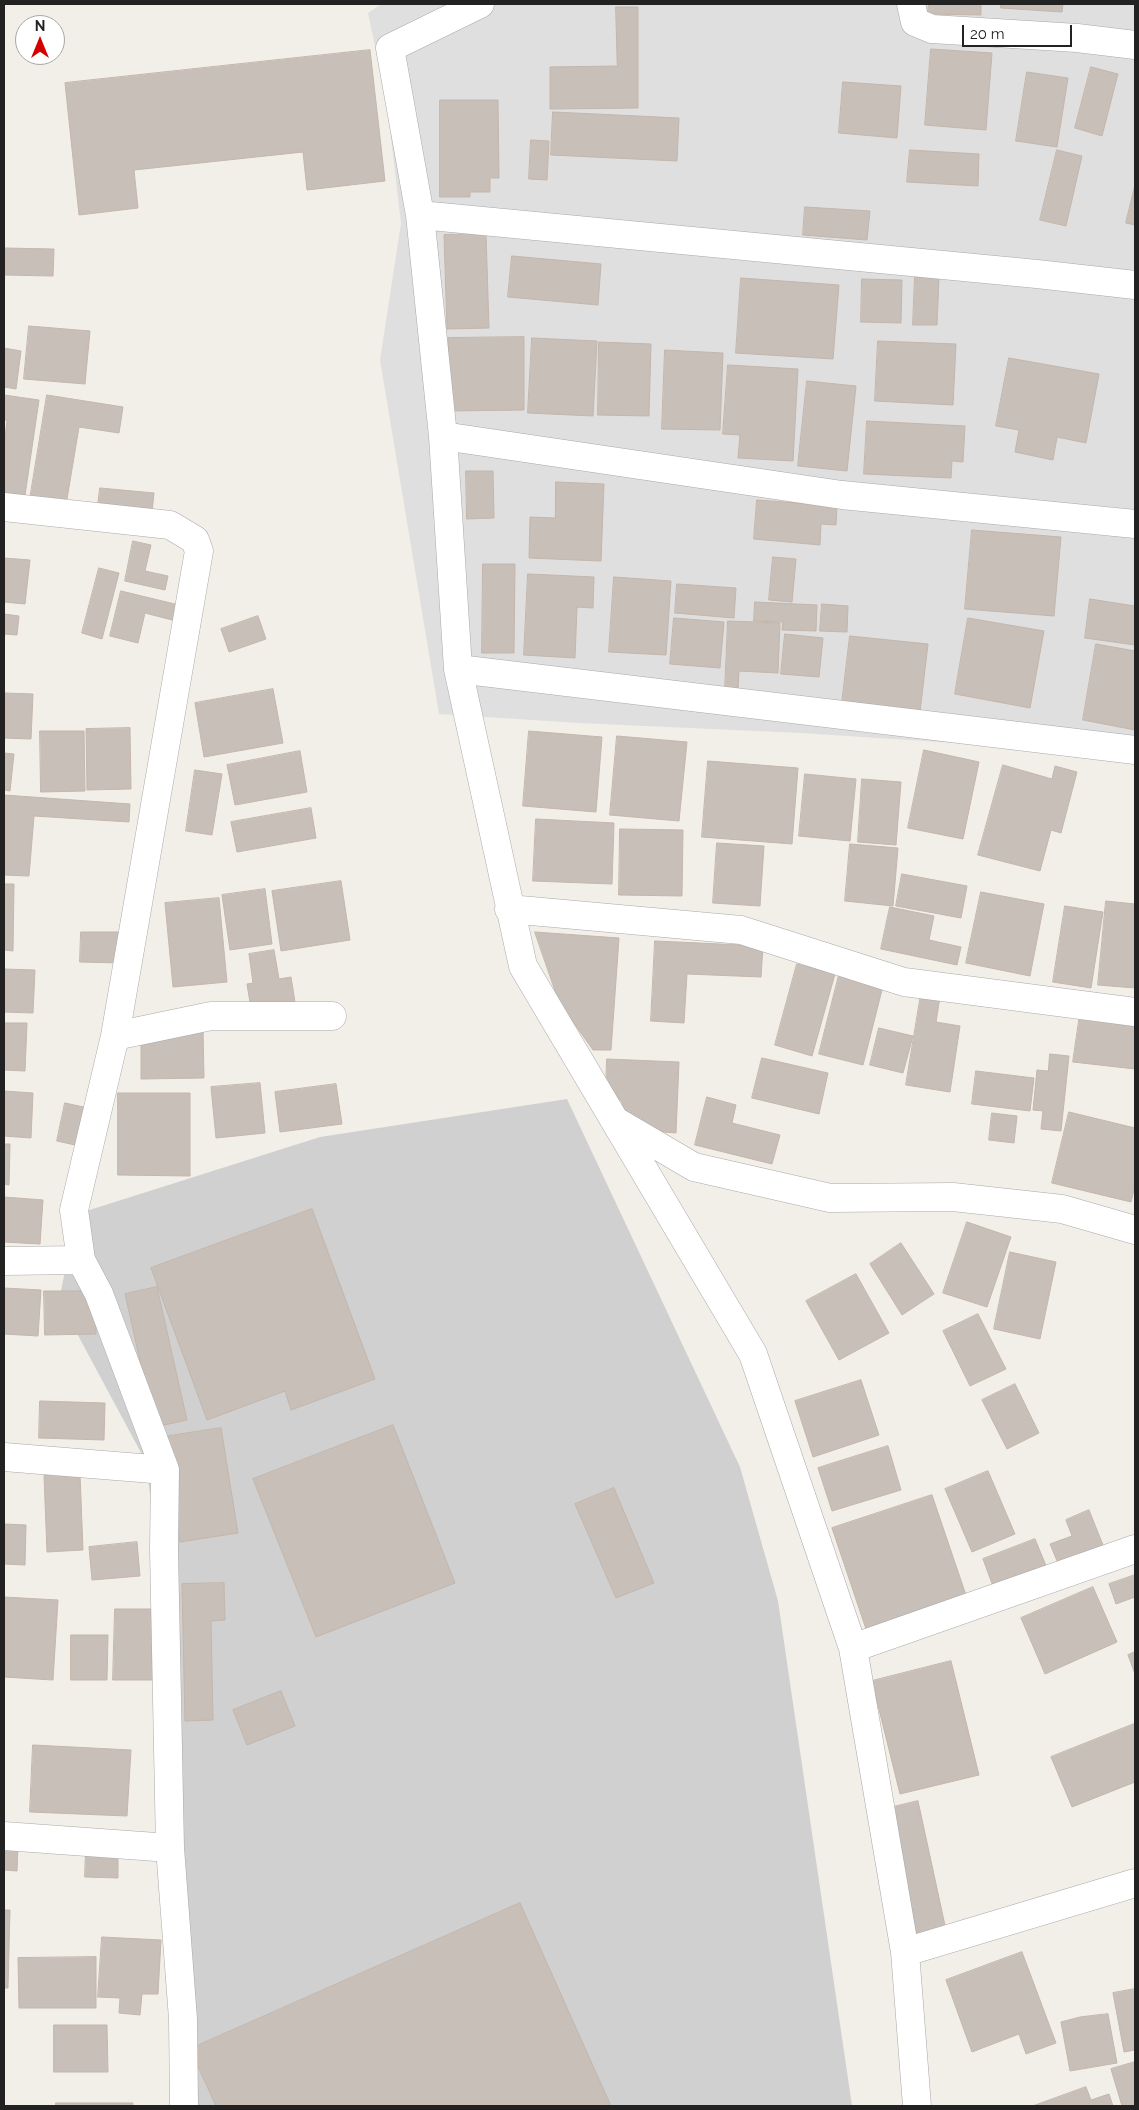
<!DOCTYPE html>
<style>
body{margin:0}
#map{position:relative;width:1139px;height:2110px;overflow:hidden;background:#f2efe9;font-family:Raleway,sans-serif}
canvas{display:block}
.frame{position:absolute;inset:0;border:5px solid #222;pointer-events:none}
.north{position:absolute;left:15px;top:15px;width:50px;height:50px;box-sizing:border-box;background:#fff;border:1px solid #a7a7a7;border-radius:50%;rotate:0deg;font-size:14px;font-weight:700;line-height:20px;text-align:center;color:#222}
.north::after{content:'';display:block;margin:auto;width:18px;height:22px;background:#d40000;clip-path:polygon(50% 0,100% 100%,50% 72%,0 100%)}
.scale{position:absolute;left:962px;top:25px;width:110px;height:22px;box-sizing:border-box;border:2px solid #222;border-top:0;padding-left:6px;font-size:15px;line-height:18px;white-space:nowrap;color:#222;-webkit-text-stroke:4px #fff;paint-order:stroke}
</style>
<div id="map">
<canvas width="1139" height="2110"></canvas>
<div class="frame"></div>
<div class="north">N</div>
<div class="scale">20 m</div>
</div>
<script>
const c = document.querySelector('canvas').getContext('2d');
c.lineJoin = 'round';
function paint(path, color) {
  c.fillStyle = color;
  c.fill(path, 'evenodd');
}
function strokePath(path, color, width, dash) {
  c.strokeStyle = color;
  c.lineWidth = width;
  c.lineCap = dash ? 'butt' : 'round';
  c.setLineDash(dash || []);
  c.stroke(path);
}
const residential = new Path2D(`
 M381 4H1135V761L1048 749 801 733 579 723 439 714 380 360 401 223 387 104 368 13Z`);
const religious = new Path2D(`
 M567 1099 740 1467 778 1601 852 2106H182L166 1623 146 1462 59 1300 77 1214 320 1137Z`);
const building = new Path2D(`
 M929 4H981V15L928 14Z
 M1001 4H1063L1062 12 1001 8Z
 M616 7H638V108L550 109V67L617 66Z
 M931 49 992 53 986 130 925 125Z
 M370 50 385 181 307 190 303 152 134 170 138 208 79 215 65 83Z
 M1091 67 1118 74 1102 136 1075 128Z
 M1027 72 1068 78 1057 147 1016 141Z
 M843 82 901 86 897 138 839 133Z
 M440 100H498L499 178H490V192H470V197H440Z
 M553 112 679 118 677 161 551 155Z
 M531 140 549 141 547 180 529 179Z
 M910 150 979 154 978 186 907 182Z
 M1057 150 1082 156 1066 226 1040 220Z
 M1135 185V225L1126 223Z
 M805 207 870 211 867 240 803 235Z
 M486 234 489 328 447 329 444 235Z
 M4 248 54 249 53 276 4 275Z
 M512 256 601 264 598 305 508 297Z
 M915 276 939 277 937 325H913Z
 M741 278 839 285 833 359 736 353Z
 M862 279 902 280 901 323 861 322Z
 M29 326 90 331 85 384 24 379Z
 M524 337V410L448 411V338Z
 M532 338 597 341 593 416 528 413Z
 M878 341 956 344 953 405 875 401Z
 M599 342 651 344 649 416 598 415Z
 M4 348 21 351 16 389 4 387Z
 M665 350 723 353 720 430 662 429Z
 M1009 358 1099 374 1086 443 1057 437 1053 460 1015 452 1019 430 996 426Z
 M728 365 798 369 793 461 738 458 740 435 723 434Z
 M807 381 856 386 847 471 798 466Z
 M4 395 39 400 24 502 4 498V446L7 420H4Z
 M47 395 123 407 119 433 79 427 66 505 30 499Z
 M867 421 965 426 963 462 952 461 951 478 864 474Z
 M466 471H493L494 518 467 519Z
 M556 482 604 484 601 561 529 558 530 517 555 518Z
 M100 488 154 493 152 512 98 506Z
 M757 500 837 506 836 525 821 524 820 545 754 539Z
 M972 530 1061 537 1054 616 965 609Z
 M133 541 151 545 145 571 168 576 165 590 125 581Z
 M773 557 796 559 792 602 769 600Z
 M4 558 30 560 25 604 4 602Z
 M483 564H515L514 653H482Z
 M99 568 119 573 102 639 82 633Z
 M528 574 594 577 593 608 577 607 575 658 524 655Z
 M614 577 671 581 666 655 609 652Z
 M677 584 736 588 734 618 675 613Z
 M121 591 179 605 176 621 145 613 138 643 110 636Z
 M1090 599 1135 606V645L1085 638Z
 M755 602 817 605 816 631 782 630 783 622 754 621Z
 M822 604 848 606 847 632 820 631Z
 M4 614 19 616 17 635 4 634Z
 M258 616 266 639 229 652 221 629Z
 M674 618 724 622 720 668 670 664Z
 M968 618 1044 631 1030 708 955 694Z
 M728 621 780 623 778 673 739 671 738 691 725 690Z
 M785 634 823 638 819 677 781 674Z
 M850 636 928 644 920 712 842 703Z
 M1096 644 1135 651V730L1083 720Z
 M273 689 283 743 204 757 195 703Z
 M4 693 33 694 31 739 4 738Z
 M130 728 131 789 87 790 86 729Z
 M40 731H84L85 791 41 792Z
 M529 731 602 737 596 812 523 806Z
 M617 736 687 742 679 821 610 815Z
 M924 750 979 762 963 839 908 828Z
 M300 751 307 792 235 805 227 765Z
 M4 753 14 754 10 791 4 790Z
 M708 761 798 768 792 844 702 837Z
 M1003 765 1052 779 1055 766 1077 772 1061 833 1051 830 1040 871 978 855Z
 M195 770 222 774 212 835 186 831Z
 M805 774 856 779 850 841 799 836Z
 M862 779 901 782 896 845 858 842Z
 M4 795 130 804 129 822 34 816 29 876 4 875Z
 M311 808 316 838 237 852 231 822Z
 M536 819 614 823 612 884 533 881Z
 M620 829 683 830 682 896 619 895Z
 M717 843 764 846 760 906 713 903Z
 M850 844 898 848 893 906 845 901Z
 M902 874 967 886 961 918 896 906Z
 M341 881 350 940 281 951 272 891Z
 M4 884H14L13 951 4 950Z
 M265 889 272 944 230 950 222 895Z
 M981 892 1044 904 1030 976 966 963Z
 M219 898 227 982 173 987 165 903Z
 M1106 901 1135 904V988L1098 985Z
 M1065 906 1103 912 1091 988 1053 982Z
 M890 907 934 916 929 940 961 947 957 965 881 949Z
 M81 932H121L120 963 80 962Z
 M535 932 619 938 611 1050H593L559 1002Z
 M655 941 763 946 761 977 687 974 684 1023 651 1021Z
 M274 950 279 979 291 977 295 1002 251 1009 247 984 253 983 249 954Z
 M797 964 835 974 812 1056 775 1045Z
 M4 969 35 970 33 1013 4 1012Z
 M839 975 883 986 863 1065 819 1054Z
 M921 994 940 997 936 1022 960 1026 950 1092 906 1085Z
 M1080 1014 1135 1024V1069L1073 1062Z
 M4 1023H27L25 1071 4 1070Z
 M879 1028 913 1036 903 1073 870 1065Z
 M203 1031 204 1078 141 1079V1032Z
 M1050 1054 1069 1056 1061 1131 1041 1129 1043 1111 1033 1110 1037 1070 1048 1071Z
 M762 1058 828 1073 819 1114 752 1098Z
 M607 1059 679 1062 676 1133 638 1130 623 1117 622 1102 606 1085Z
 M976 1071 1034 1078 1030 1111 972 1104Z
 M260 1083 265 1133 216 1138 211 1087Z
 M336 1084 342 1124 280 1132 275 1092Z
 M4 1091 33 1093 31 1138 4 1136Z
 M118 1093H190V1176L118 1175Z
 M707 1097 736 1105 732 1123 780 1135 772 1164 695 1145Z
 M65 1103 93 1109 84 1147 57 1141Z
 M1069 1112 1135 1128V1186L1131 1202 1052 1183Z
 M992 1113 1017 1116 1014 1143 989 1140Z
 M4 1144H10L9 1185 4 1184Z
 M4 1197 43 1200 40 1244 4 1242Z
 M312 1209 375 1379 291 1410 285 1391 207 1420 151 1268Z
 M967 1222 1011 1237 987 1307 943 1293Z
 M901 1243 934 1294 902 1315 870 1264Z
 M1010 1252 1056 1262 1040 1339 994 1329Z
 M856 1274 889 1333 839 1360 806 1301Z
 M157 1287 187 1420 155 1427 125 1294Z
 M4 1288 41 1290 38 1336 4 1334Z
 M44 1291H96V1334L45 1335Z
 M978 1314 1006 1369 970 1386 943 1331Z
 M861 1380 879 1435 813 1457 795 1401Z
 M1015 1384 1039 1433 1007 1449 982 1400Z
 M40 1401 105 1403 104 1440 39 1438Z
 M393 1425 455 1583 316 1637 253 1479Z
 M221 1428 238 1533 180 1542 163 1437Z
 M888 1446 901 1490 832 1511 818 1468Z
 M988 1471 1015 1534 972 1552 945 1489Z
 M80 1474 83 1550 47 1552 44 1476Z
 M614 1488 654 1583 616 1598 575 1504Z
 M932 1495 968 1601 868 1635 832 1528Z
 M1089 1510 1105 1550 1060 1568 1050 1544 1072 1536 1066 1520Z
 M4 1524 26 1525 25 1565 4 1564Z
 M1035 1539 1047 1568 994 1589 983 1559Z
 M137 1542 140 1576 92 1580 89 1547Z
 M1135 1575V1597L1116 1604 1109 1584Z
 M224 1583 225 1620 211 1621 213 1720 185 1721 182 1584Z
 M1093 1587 1117 1642 1045 1674 1021 1618Z
 M4 1597 58 1600 53 1680 4 1677Z
 M115 1609H159L158 1680H113Z
 M71 1635H108L107 1680H71Z
 M1135 1652V1674L1128 1655Z
 M951 1661 979 1775 900 1794 872 1681Z
 M281 1691 295 1726 247 1745 233 1710Z
 M1134 1724 1135 1728V1782L1072 1807 1051 1757Z
 M33 1745 131 1750 127 1816 30 1812Z
 M918 1801 946 1930 917 1936 889 1808Z
 M4 1846H18L17 1871 4 1870Z
 M86 1849 118 1850V1878L85 1877Z
 M520 1903 611 2106H216L190 2049Z
 M4 1910H10L8 1988H4Z
 M102 1937 161 1940 158 1994H142L140 2015 119 2013 120 1998 98 1997Z
 M1022 1952 1056 2043 1026 2054 1019 2034 972 2052 946 1980Z
 M96 1957V2008H19L18 1958Z
 M1135 1989V2050L1124 2052 1113 1993Z
 M1108 2014 1117 2063 1070 2071 1061 2022 1080 2017Z
 M54 2025H107L108 2072H54Z
 M1135 2062V2106H1122L1111 2069Z
 M1086 2087 1091 2100 1109 2094 1113 2106H1033Z
 M56 2103H133V2106H56Z`);
const minor = new Path2D(`
 M480 4 390 48 420 215 443 436 458 669 523 966 753 1354 853 1648 905 1952 917 2106
 M911 4 915 22 932 29 1077 38 1135 45
 M420 215 1037 274 1135 285
 M443 436 842 495 1135 524
 M4 507 170 525 195 540 199 551 115 1036 74 1210 81 1260 99 1294 165 1470 164 1550 170 1848 183 2019 184 2106
 M458 669 1135 750
 M509 909 741 930 904 982 1135 1012
 M115 1036 211 1016H332
 M619 1123 694 1167 830 1198 953 1197 1062 1209 1135 1230
 M4 1261 81 1260
 M4 1457 165 1470
 M853 1648 1135 1549
 M4 1836 170 1848
 M905 1952 1135 1883`);
paint(residential, '#e0dfdf');
paint(religious, '#d0d0d0');
paint(building, '#c7bfb8');
strokePath(building, '#c4b6ab', 1);
strokePath(minor, '#a9a9a9', 29);
strokePath(minor, '#fff', 28);
</script>
